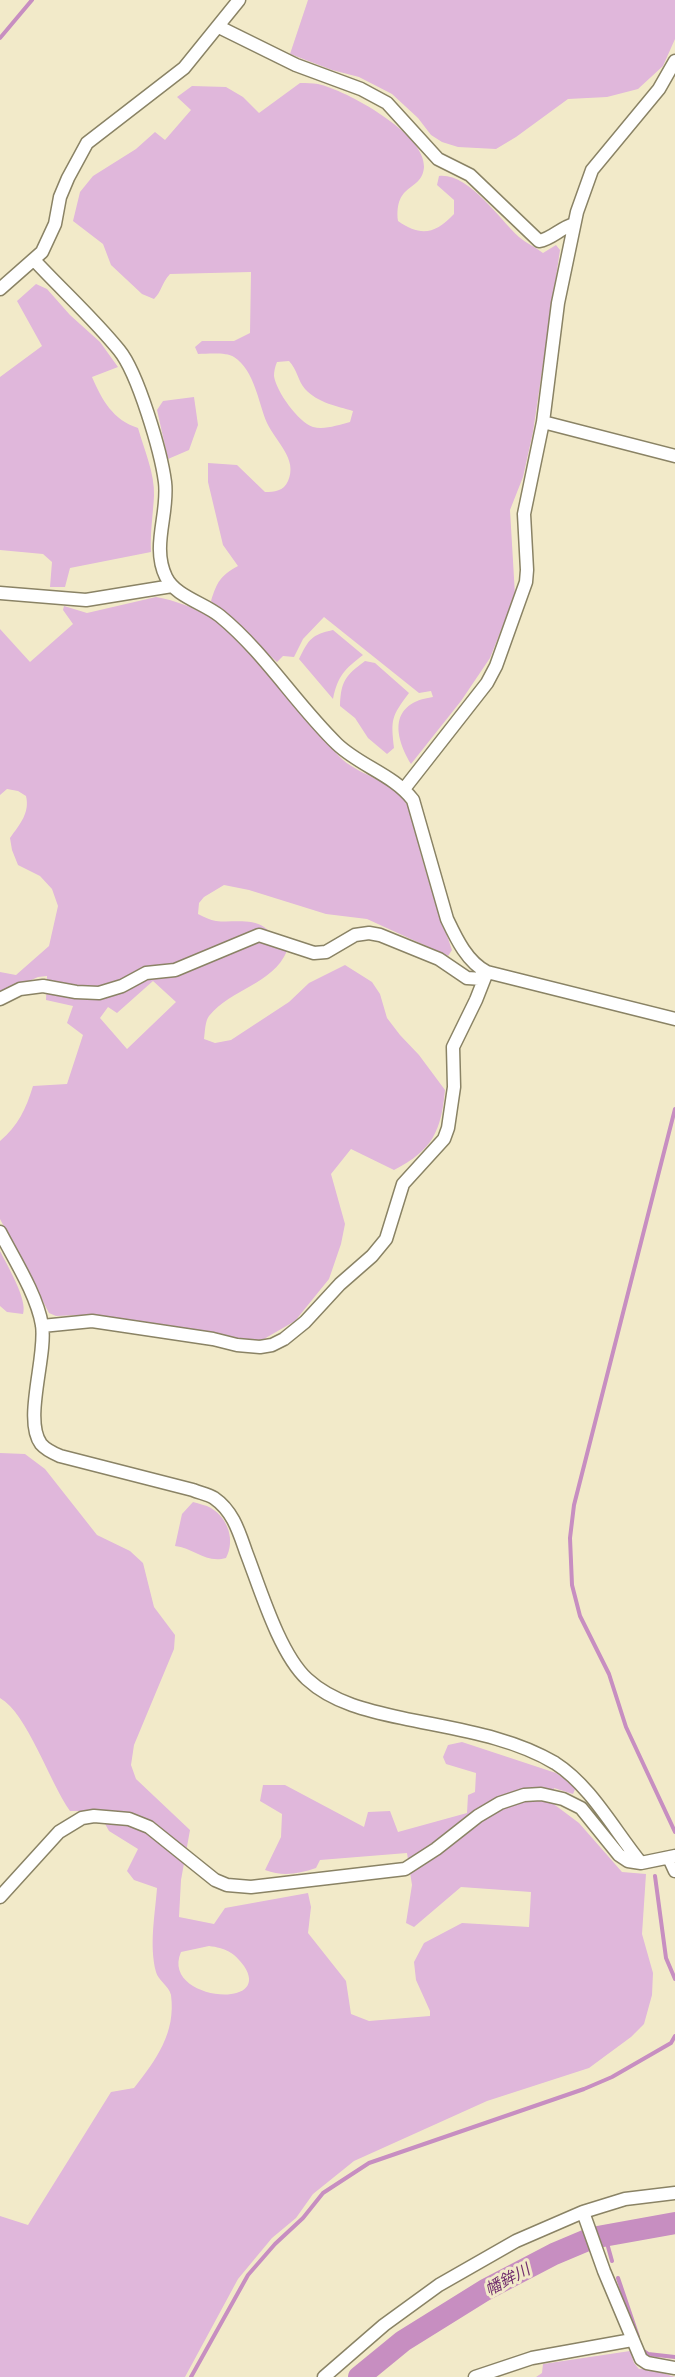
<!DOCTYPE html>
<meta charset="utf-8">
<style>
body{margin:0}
canvas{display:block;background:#f2eac9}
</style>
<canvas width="675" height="2377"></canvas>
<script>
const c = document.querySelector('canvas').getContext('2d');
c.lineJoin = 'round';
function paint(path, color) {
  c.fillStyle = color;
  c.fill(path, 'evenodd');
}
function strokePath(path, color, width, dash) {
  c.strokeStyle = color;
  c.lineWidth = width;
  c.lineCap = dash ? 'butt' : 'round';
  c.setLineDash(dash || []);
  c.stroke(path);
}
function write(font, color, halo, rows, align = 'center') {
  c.font = font + ' Georgia,"Noto Sans JP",serif';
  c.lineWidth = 6;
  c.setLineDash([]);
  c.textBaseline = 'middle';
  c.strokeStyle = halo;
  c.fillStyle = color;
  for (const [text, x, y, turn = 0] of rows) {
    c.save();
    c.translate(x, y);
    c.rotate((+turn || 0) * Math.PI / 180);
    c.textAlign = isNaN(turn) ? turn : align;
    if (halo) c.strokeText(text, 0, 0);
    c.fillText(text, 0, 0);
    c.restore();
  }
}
const green = new Path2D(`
 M308 0H675V39L663 66 638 89 607 97 568 99 516 137 496 149 458 147 442 142 431 135 418 118 392 94 359 77 332 70 290 54Z
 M300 83C306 83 313 83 318 84 346 90 426 134 424 167 422 192 394 182 398 221 421 237 435 234 454 214V200L437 185 439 176C469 173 498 218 519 237 526 243 535 247 543 253L556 245 560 250 533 432 523 477 510 510 515 595 490 658 461 701 411 764C393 734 390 703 433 697L431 691 419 693 324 617 303 639 294 657 283 656 277 662 211 601C217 582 220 576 238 566L223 545 208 482V463L237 465 265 492C274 492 284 491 288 481 298 459 276 442 267 423 258 402 255 371 234 357 226 352 208 354 198 354L195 347 202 341H234L250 333 251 272 170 274C161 284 162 291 154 299L142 294 111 265 103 244 73 221 80 192 93 176 136 149 155 132 165 140 191 110 177 97 192 86 226 87 243 97 259 113ZM289 361C297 369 298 381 305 389 318 403 337 406 353 411L350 422C338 425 325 430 313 427 298 422 276 391 274 376 274 371 275 367 277 362Z
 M36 284 47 289 70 315 100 342 118 367 92 377C102 400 113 420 138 428 144 449 155 474 154 496 153 515 150 533 151 552L70 568 65 587H50L52 562 43 554 0 550V377L42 346 17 301Z
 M194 397 198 425 189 450 168 459 157 410 163 401Z
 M156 597C237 612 268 675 319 732 327 741 334 752 343 760 362 776 392 781 406 803 416 818 417 838 421 855 430 887 441 919 452 950L448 956 367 919 326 914 249 890 224 885 204 897 199 903 198 914C204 917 210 920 216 921 231 923 251 918 264 927 273 933 278 945 287 951 273 984 231 989 209 1016 205 1021 205 1032 204 1039L215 1043 231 1040 289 1002 309 983 345 965 372 982 380 994 387 1018 400 1035 419 1055 445 1090C441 1131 433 1150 394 1170L351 1149 331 1174 345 1224 341 1244 329 1279 295 1321 257 1343 209 1332 79 1315 56 1316 49 1313 0 1219V1141C18 1126 26 1109 33 1086L67 1084 83 1035 67 1023 73 1006 46 1000 47 976 38 977 0 994V972L16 975 49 946 58 906 52 889 40 876 18 865 12 850 10 838C20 824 30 813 26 796L18 791 7 789 0 795V629L30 662 73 624 63 610 64 606 87 613ZM153 981 176 1002 127 1049 100 1018 108 1007 117 1013Z
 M333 630 363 655C345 669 338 675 333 699L299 659C309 639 311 635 333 630Z
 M365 661 375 663 409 693C391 717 391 719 394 748L387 754 368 738 355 718 340 706C341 681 345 676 365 661Z
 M0 1251C7 1265 28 1300 23 1314L7 1312 0 1306Z
 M0 1453 25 1454 45 1469 97 1535 130 1551 143 1563 154 1607 175 1635 174 1649 134 1745 131 1765 136 1779 190 1830 181 1880 179 1917 214 1924 225 1908 308 1893 311 1907 308 1933 346 1981 351 2014 369 2021 430 2016V2011L416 1980 414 1962 424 1943 462 1923 529 1927 531 1892 461 1887 414 1927 406 1923 412 1885 407 1853 320 1860 316 1868C298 1874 283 1877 265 1870L281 1837 282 1814 260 1801 263 1785H285L364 1827 368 1812 390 1811 398 1832 467 1813 468 1795 475 1792 476 1773 446 1764 443 1757 448 1745 462 1742 556 1773 576 1787 573 1794 554 1788 551 1802 579 1823 622 1872 646 1874 642 1934 653 1973 652 1995 644 2024 631 2037 589 2068 487 2101 354 2161 313 2194 296 2218 272 2238 238 2279 185 2377H0V2216L28 2225 111 2092 134 2088C156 2060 176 2033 171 1995 169 1986 158 1980 156 1972 149 1945 155 1915 157 1888L134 1880 127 1871 138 1849 109 1831 98 1811H70C50 1783 27 1713 0 1698ZM209 1946C225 1948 234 1952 244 1966 274 2011 160 2000 181 1952Z
 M193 1502C199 1504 206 1505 211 1508 229 1519 235 1541 226 1558 206 1564 194 1548 175 1546L182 1514Z
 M630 2351 634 2363 639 2369 647 2368 675 2377H536L542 2373 543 2364Z`);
const stream = new Path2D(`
 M0 38 32 0
 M675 1109 574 1505 570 1538 572 1585 580 1616 609 1674 626 1727 675 1832
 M655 1876 666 1958 675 1979
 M605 2236 612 2261
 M618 2278 638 2337
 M642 2350 648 2354 675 2357
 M191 2377 248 2275 275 2244 303 2218 323 2193 369 2163 584 2089 612 2077 671 2043 675 2036`);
const river = new Path2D(`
 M359 2377 403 2341 485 2290 554 2254 592 2238 675 2223`);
const street = new Path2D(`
 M219 27 296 65 361 89 387 103 438 159 470 175 539 241C552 239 560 228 574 224
 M35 261C62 290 94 319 119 350 138 373 161 452 165 482 169 514 151 546 166 577 175 596 204 603 220 616 265 653 295 703 337 744 360 766 394 775 413 800L447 919C456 938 467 962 487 972L675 1019
 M0 289 42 252 55 224 60 197 68 178 87 143 184 68 239 0
 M543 422 675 456
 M0 593 86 600 172 586
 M404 789 487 683 496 666 526 582 527 570 524 514 543 422 558 303 577 212 592 170 659 89 675 61
 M0 999 20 989 43 986 76 992 99 993 122 986 146 973 175 970 259 935 314 953 326 952 355 935 369 933 380 935 439 959 467 978 483 979
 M0 1232C14 1259 37 1295 42 1325 47 1356 23 1420 41 1444 46 1450 53 1453 60 1456L193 1490C200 1493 208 1494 214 1498 233 1511 239 1532 246 1552 260 1588 279 1653 307 1679 333 1703 369 1711 402 1718 453 1729 510 1736 555 1763 591 1786 614 1830 641 1863
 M42 1326 92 1321 213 1339 237 1345 260 1347 272 1345 284 1339 305 1322 340 1284 372 1256 386 1239 403 1184 444 1139 448 1128 454 1087 453 1047 476 1000 487 972
 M669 1858 675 1871
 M0 1897 59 1832 82 1818 94 1816 129 1819 149 1827 215 1880 227 1885 251 1887 405 1869 436 1849 478 1816 500 1803 524 1795 541 1794 563 1799 581 1808 619 1855 628 1861 641 1863 675 1856
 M675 2193 625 2199 583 2212 604 2271 641 2359 647 2363 675 2368
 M324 2377 384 2325 439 2285 516 2241 583 2212
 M475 2377 532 2358 632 2340`);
const waterNames = [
 ["幡鉾川",507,2279,-28]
];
paint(green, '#e0b7db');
strokePath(stream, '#c78ec1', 4);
strokePath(river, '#c78ec1', 22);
strokePath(street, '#8a8365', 15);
strokePath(street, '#fff', 12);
write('italic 16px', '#722f6e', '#f2eac9', waterNames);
</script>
